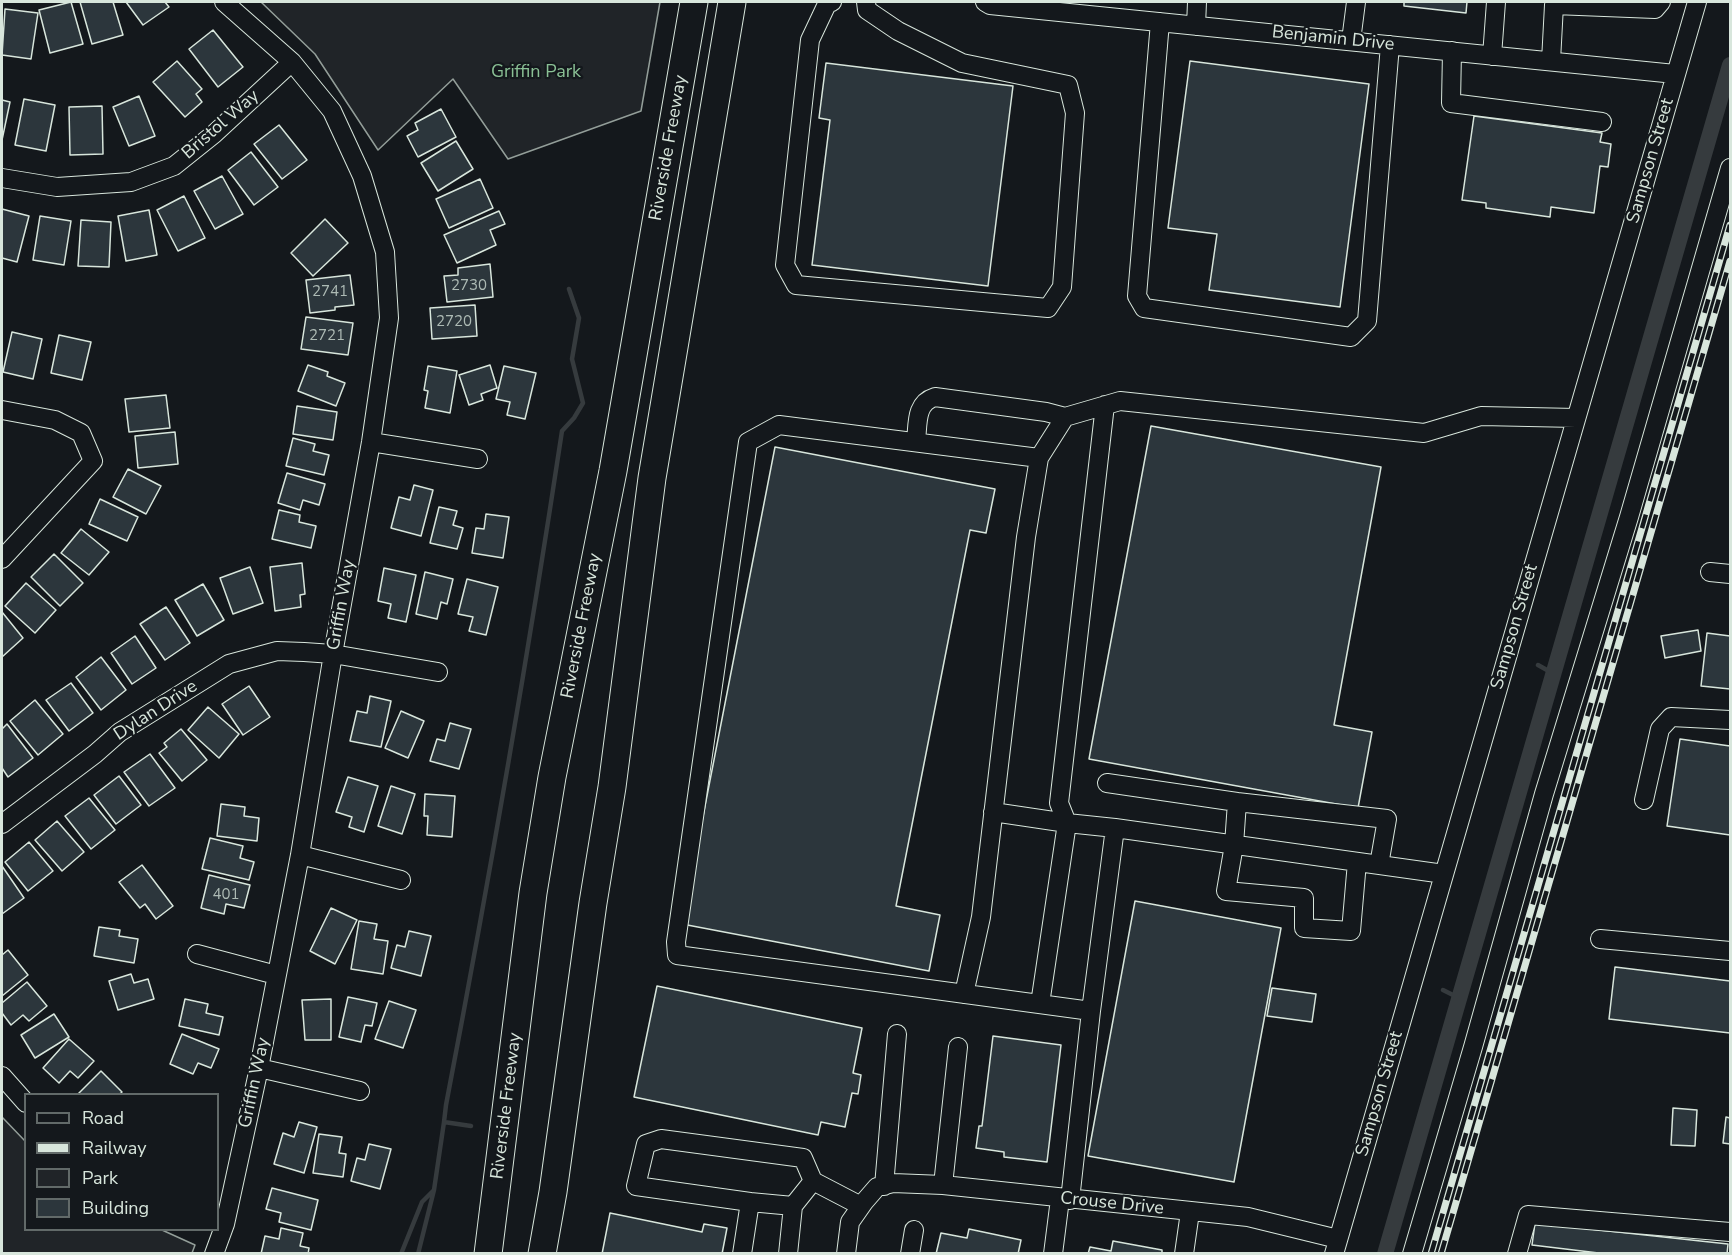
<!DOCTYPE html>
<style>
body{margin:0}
#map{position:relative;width:1732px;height:1255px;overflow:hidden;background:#14181c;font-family:"Nunito Sans",sans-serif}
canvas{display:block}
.frame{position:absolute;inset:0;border:3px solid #d8e6dc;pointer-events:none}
.legend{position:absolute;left:24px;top:1093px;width:195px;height:138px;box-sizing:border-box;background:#14181c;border:2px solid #626a69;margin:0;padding:8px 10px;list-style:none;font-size:18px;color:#d8e6dc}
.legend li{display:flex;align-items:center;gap:12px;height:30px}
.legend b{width:30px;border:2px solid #626a69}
</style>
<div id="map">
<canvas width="1732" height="1255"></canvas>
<div class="frame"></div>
<ul class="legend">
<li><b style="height:8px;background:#14181c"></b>Road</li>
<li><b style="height:8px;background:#d8e6dc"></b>Railway</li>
<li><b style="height:16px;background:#202428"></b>Park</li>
<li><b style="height:16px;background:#2c363c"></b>Building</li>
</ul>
</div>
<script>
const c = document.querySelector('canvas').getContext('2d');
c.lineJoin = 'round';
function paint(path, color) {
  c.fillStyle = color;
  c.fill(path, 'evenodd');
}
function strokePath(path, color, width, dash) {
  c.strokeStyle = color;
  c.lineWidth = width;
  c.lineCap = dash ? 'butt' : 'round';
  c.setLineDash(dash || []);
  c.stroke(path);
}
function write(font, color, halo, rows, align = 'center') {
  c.font = font + ' "Nunito Sans",sans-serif';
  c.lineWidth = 4.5;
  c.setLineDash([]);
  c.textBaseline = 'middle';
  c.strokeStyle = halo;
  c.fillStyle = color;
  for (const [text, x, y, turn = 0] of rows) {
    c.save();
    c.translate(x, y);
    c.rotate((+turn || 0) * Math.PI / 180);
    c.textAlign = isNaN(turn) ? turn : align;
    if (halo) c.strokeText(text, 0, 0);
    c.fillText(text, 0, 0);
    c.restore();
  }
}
const green = new Path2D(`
 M261 2H660L641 111 508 159 453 79 378 150 315 54Z
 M2 1117 25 1141 26 1230H162L195 1245 192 1253H2Z`);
const stream = new Path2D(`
 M1538 665 1554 674
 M1443 990 1459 998
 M471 1126 444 1122 446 1105C489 881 528 656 562 431L574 418 583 403 572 359 579 318 569 289
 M401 1254 422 1202 434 1190 444 1122
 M418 1254 434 1190`);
const canal = new Path2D(`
 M1385 1254 1730 65`);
const building = new Path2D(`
 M71 2 83 44 50 53 39 10Z
 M80 2H113L123 35 92 44Z
 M126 2H165L169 7 143 25Z
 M1404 2H1467L1466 13 1404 6Z
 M5 9 38 13 31 59 2 55Z
 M213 30 243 67 218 87 189 49Z
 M177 61 202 89 196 94 202 102 185 117 153 82Z
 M1190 61 1369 84 1340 307 1209 290 1217 234 1168 228Z
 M826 63 1013 86 988 286 812 265 830 120 819 118Z
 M139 96 155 136 129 146 113 107Z
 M24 99 55 105 46 151 15 145Z
 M2 100 10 102 2 140Z
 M102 106 103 154 70 155 69 107Z
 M441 109 456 137 418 157 407 136 418 130 415 123Z
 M1474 116 1602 133 1600 142 1611 144 1608 167 1600 166 1594 213 1551 207 1550 217 1486 208V203L1462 200Z
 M279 125 307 160 282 179 254 144Z
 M456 141 473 169 438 191 421 163Z
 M251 152 278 187 254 205 228 170Z
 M222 176 243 214 215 229 194 191Z
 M480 179 493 208 449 228 436 199Z
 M184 196 205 238 178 251 157 210Z
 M2 209 29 216 17 262 2 258Z
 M149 210 157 255 126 261 118 216Z
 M499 211 505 224 490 230 496 245 457 263 444 235Z
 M40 216 71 221 64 265 33 260Z
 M325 219 348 243 313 276 291 253Z
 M81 220 111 222 109 267 78 266Z
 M490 264 493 297 447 302 444 276 458 275V268Z
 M350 275 354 305 335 307V310L310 313 306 280Z
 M475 305 477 336 432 339 430 308Z
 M306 317 353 323 348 355 301 349Z
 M12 332 42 339 33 379 3 372Z
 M59 335 91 342 82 380 51 373Z
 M308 365 328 372 327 376 345 383 336 406 298 391Z
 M490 365 497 388 481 394 483 400 469 405 459 375Z
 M428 366 457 371 450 413 425 408 428 391 424 390Z
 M504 366 536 373 525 419 507 415 510 402 496 399Z
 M166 395 170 428 129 432 125 399Z
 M297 406 337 412 333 440 293 434Z
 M1151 426 1381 467 1334 725 1372 732 1358 808 1089 759Z
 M175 432 178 464 138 468 135 436Z
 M293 438 315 444 313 451 329 455 324 475 286 466Z
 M775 447 995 489 986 533 970 530 896 906 940 915 929 971 682 924Z
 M128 469 161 486 146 514 113 497Z
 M287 473 325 484 319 505 303 500 300 510 278 503Z
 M414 485 433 490 421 536 391 528 399 497 410 500Z
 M100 499 138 517 127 541 89 524Z
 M439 507 457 511 453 525 463 528 457 549 430 543Z
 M279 510 300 515 299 522 316 526 311 548 272 539Z
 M486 514 509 517 503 558 472 553 476 528 484 529Z
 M81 529 109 552 89 575 61 553Z
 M54 554 83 583 60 606 31 577Z
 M302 563 305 594 300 595 301 607 275 611 270 567Z
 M250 567 263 603 233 614 220 578Z
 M384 568 416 575 406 622 388 618 391 604 378 601Z
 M425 572 453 579 447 604 441 602 437 619 416 614Z
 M467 579 498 587 486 635 469 631 473 617 458 614Z
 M26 583 56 610 35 633 5 606Z
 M203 584 224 620 197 636 175 600Z
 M166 607 190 643 165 660 140 624Z
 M2 612 23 638 2 657Z
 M1698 630 1701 651 1665 658 1661 636Z
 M1707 633 1730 636V689L1701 686Z
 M135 636 156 668 132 684 111 653Z
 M101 657 126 690 101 710 76 677Z
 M71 683 93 713 69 731 46 700Z
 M249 686 270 717 243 735 222 704Z
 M370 696 391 701 381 747 350 741 357 711 367 713Z
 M35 700 63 734 38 755 10 721Z
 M208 707 239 734 219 758 188 730Z
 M401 711 424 721 408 758 385 748Z
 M450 723 471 729 459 769 430 761 437 739 445 741Z
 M7 724 33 758 8 777 2 768V729Z
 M181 729 207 760 182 781 159 753 167 747 164 743Z
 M1680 739 1730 746V835L1667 826Z
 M150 754 175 788 149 806 124 772Z
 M119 776 141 805 116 824 94 795Z
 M348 777 378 786 364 832 349 827 352 817 336 812Z
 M391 786 415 794 402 834 378 826Z
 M425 794 455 796 452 837 427 835 428 816H424Z
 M89 798 115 830 91 849 65 816Z
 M221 804 245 807 244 816 259 818 257 841 217 836Z
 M57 821 84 852 62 871 35 840Z
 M210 838 243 846 240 858 254 862 249 880 202 869Z
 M29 842 53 871 28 891 5 862Z
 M142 865 173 906 156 919 145 904 140 908 119 882Z
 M2 866 24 898 2 914Z
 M209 875 250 885 244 908 226 904 224 914 201 908Z
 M1135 901 1281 928 1234 1182 1088 1156Z
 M331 908 357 920 335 964 310 951Z
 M359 921 377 924 374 939 388 941 383 974 351 969Z
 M99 927 120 930 119 936 138 939 134 963 94 956Z
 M409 931 431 936 421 976 391 968 397 945 405 947Z
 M8 950 28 975 2 996V955Z
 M1615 967 1730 981V1033L1609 1019Z
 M131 974 134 983 148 979 154 999 118 1010 109 981Z
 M27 982 47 1006 29 1021 23 1015 11 1025 2 1013V1003Z
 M657 986 862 1028 853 1073 861 1075 858 1094 852 1093 845 1127 821 1122 818 1135 634 1097Z
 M1272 988 1316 994 1312 1022 1267 1016Z
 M348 997 377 1003 372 1026 365 1025 361 1042 339 1037Z
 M185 999 208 1004 206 1013 223 1017 219 1035 179 1026Z
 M331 999V1040H305L302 1000Z
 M389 1001 416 1010 403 1048 375 1039Z
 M54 1014 69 1037 35 1058 21 1035Z
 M182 1034 219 1049 211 1068 198 1063 193 1074 170 1064Z
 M993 1036 1061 1045 1047 1162 1004 1157V1152L976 1148 979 1126H982Z
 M69 1039 94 1061 78 1078 70 1071 59 1083 43 1068Z
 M101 1071 122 1092 120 1094H78Z
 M1673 1108 1697 1110 1695 1146 1671 1145Z
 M1726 1117 1730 1118V1144L1723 1143Z
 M299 1122 317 1127 304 1173 274 1164 283 1133 294 1137Z
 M319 1134 342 1137 339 1153 346 1154 343 1177 313 1173Z
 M369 1144 391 1149 380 1189 351 1181 357 1158 365 1160Z
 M272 1188 318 1200 311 1230 279 1222 281 1213 266 1209Z
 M610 1213 702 1232 704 1224 727 1228 722 1254H602Z
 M1535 1223 1728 1244 1727 1254H1607L1532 1245Z
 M281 1228 303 1233 300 1246 309 1248 308 1254H261L265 1236 279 1239Z
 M969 1229 1021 1240 1018 1254H936L941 1233 967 1238Z
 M1113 1241 1162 1250V1254H1088L1090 1247 1111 1251Z`);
const minor = new Path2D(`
 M832 2 827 4 810 40 785 265 796 285 1048 308 1062 287 1075 113 1068 85 962 63 898 31 867 10 866 2
 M985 2 990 5 1675 74
 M1160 22 1137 296 1144 308 1351 337 1367 321 1390 45
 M1196 26 1197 2
 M1351 41 1356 2
 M1452 51 1451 103 1602 122
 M1492 56 1496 2
 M1551 61 1554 5 1655 9 1661 2
 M2 178 57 187 131 182 174 166 214 134 292 62
 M2 410 55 420 81 433 93 461 2 559
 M371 442 478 459
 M916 442C918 424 915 403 935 397L1046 412 1065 417
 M1710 572 1730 574
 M1107 783 1237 802
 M1644 800 1660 729 1671 717 1730 720
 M993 812 1067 823 1040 1004
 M2 824 95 754 120 732 229 664 277 651 304 652 333 654 438 672
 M1115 828 1444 874
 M300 855 401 880
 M1357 862 1351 931 1304 928V898L1226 891 1234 845 1237 802 1387 819 1379 865
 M1600 939 1730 951
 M197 954 276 975
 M964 994 981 917 1026 537 1039 458
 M1091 1011 1115 828 1067 823 1059 803 1105 405
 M259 1068 360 1091
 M2 1076 26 1103
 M943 1185 958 1047
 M884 1186 897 1034
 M1070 1200 1091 1011 677 955 676 942 748 442 779 425 1039 458 1065 417 1120 401 1424 433 1481 416 1576 418
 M750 1202 793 1206
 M214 1254 225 1224 259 1068 300 855 333 654 371 442 389 318 385 252 362 176 332 111 292 62 224 2
 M742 1254 750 1202 636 1186 646 1144 661 1139 803 1158 813 1181 861 1206
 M788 1254 793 1206 813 1181
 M846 1254 850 1222 864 1202 877 1187 893 1183 943 1185 1248 1217 1338 1239
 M910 1254 914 1230
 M1053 1254 1060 1199
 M1184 1254 1190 1212
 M1334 1254 1697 2
 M1412 1254 1473 1047 1544 794 1629 517 1730 168
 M1517 1254 1528 1215 1730 1232`);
const highway = new Path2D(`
 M488 1254 533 893 552 777 613 471 694 2
 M542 1254 553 1192 593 903 612 787 652 478 732 2`);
const rail = new Path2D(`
 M1431 1254 1730 225
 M1441 1254 1730 261`);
const numberNames = [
 ["2730",469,286],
 ["2741",330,292],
 ["2720",454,322],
 ["2721",327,336],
 ["401",226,895]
];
const streetNames = [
 ["Benjamin Drive",1333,39,6],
 ["Bristol Way",221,125,-41],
 ["Riverside Freeway",669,148,-80],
 ["Sampson Street",1651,161,-74],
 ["Griffin Way",342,605,-80],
 ["Riverside Freeway",582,626,-79],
 ["Sampson Street",1515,627,-74],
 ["Dylan Drive",156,711,-33],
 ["Griffin Way",255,1083,-78],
 ["Sampson Street",1380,1094,-74],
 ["Riverside Freeway",507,1106,-83],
 ["Crouse Drive",1112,1204,6]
];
const parkNames = [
 ["Griffin Park",536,73]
];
paint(green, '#202428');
strokePath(green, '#939e99', 1.5);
strokePath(stream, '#363b3e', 4.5);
strokePath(canal, '#363b3e', 16);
paint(building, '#2c363c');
strokePath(building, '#d8e6dc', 1.5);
strokePath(minor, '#d8e6dc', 20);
strokePath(highway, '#d8e6dc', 29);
strokePath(minor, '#14181c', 18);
strokePath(highway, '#14181c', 27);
strokePath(rail, '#d8e6dc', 7);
strokePath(rail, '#14181c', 4.5, [14]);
write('15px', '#adbab4', null, numberNames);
write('18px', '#d8e6dc', '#14181c', streetNames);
write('18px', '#8ac095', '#14181c', parkNames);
</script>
